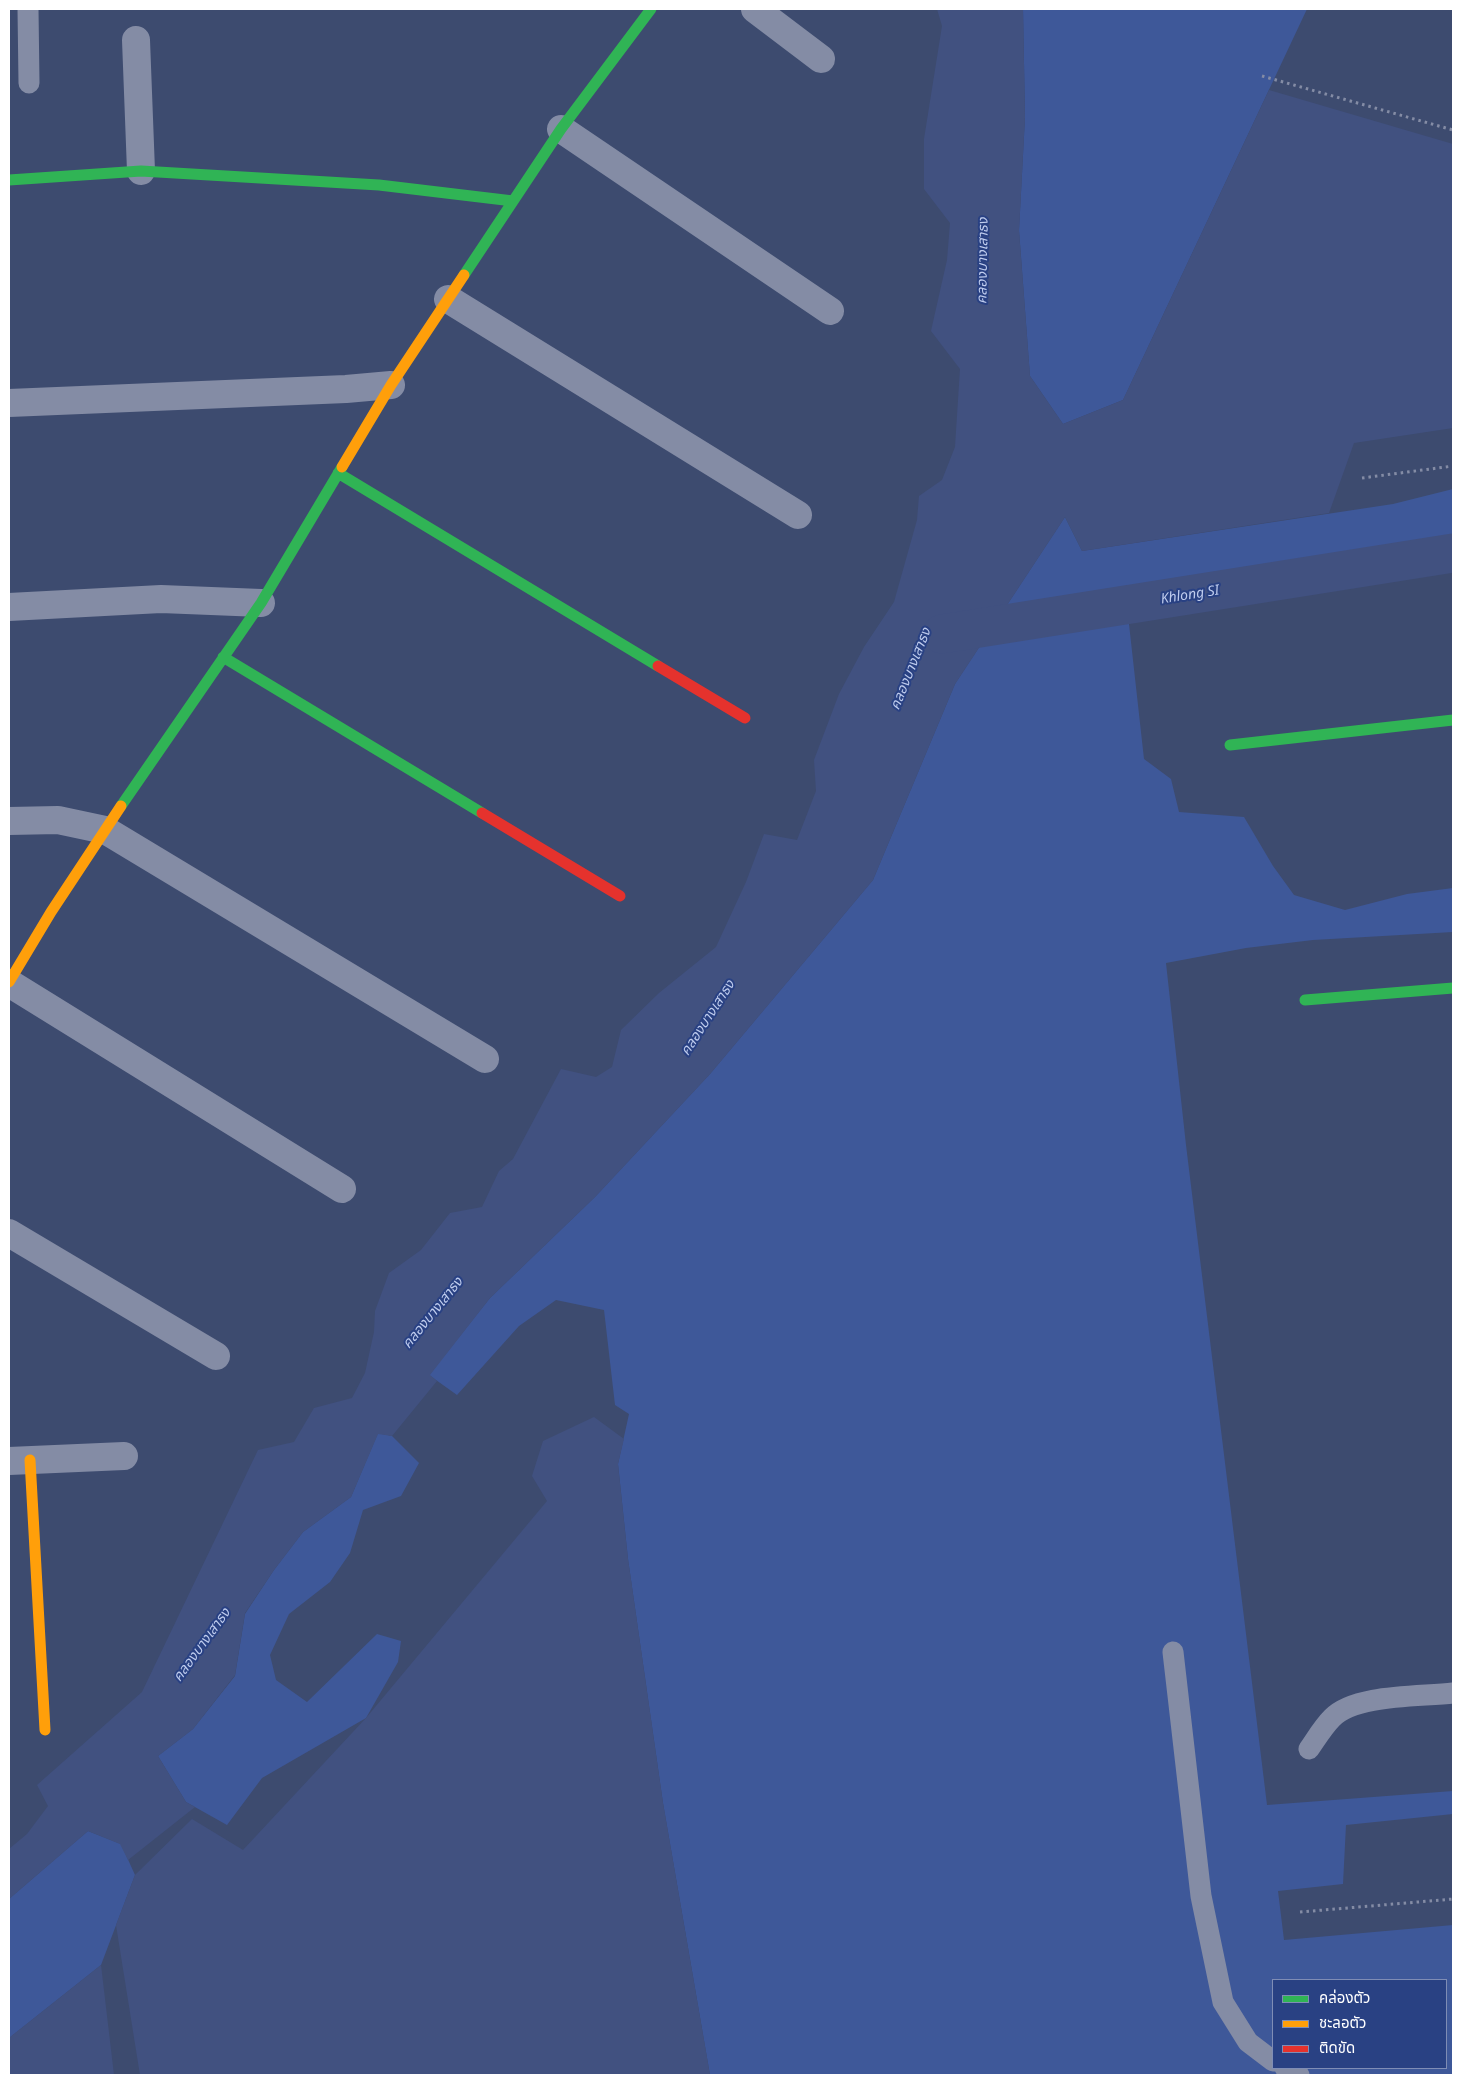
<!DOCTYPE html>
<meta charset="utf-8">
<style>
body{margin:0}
#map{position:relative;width:1462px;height:2084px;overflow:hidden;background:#3d4b6f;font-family:"Noto Sans","Noto Sans Thai",sans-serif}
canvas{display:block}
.frame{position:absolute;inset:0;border:10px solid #fff;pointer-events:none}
.legend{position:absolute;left:1272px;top:1979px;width:175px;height:90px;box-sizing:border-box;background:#294183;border:1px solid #7f8db5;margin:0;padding:6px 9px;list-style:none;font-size:15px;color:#fff}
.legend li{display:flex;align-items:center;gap:10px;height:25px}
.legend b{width:25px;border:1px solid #7f8db5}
</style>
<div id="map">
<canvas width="1462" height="2084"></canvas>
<div class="frame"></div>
<ul class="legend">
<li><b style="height:6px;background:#30b455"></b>คล่องตัว</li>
<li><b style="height:6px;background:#ff9f0a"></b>ชะลอตัว</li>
<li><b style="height:6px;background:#e5322d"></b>ติดขัด</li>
</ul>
</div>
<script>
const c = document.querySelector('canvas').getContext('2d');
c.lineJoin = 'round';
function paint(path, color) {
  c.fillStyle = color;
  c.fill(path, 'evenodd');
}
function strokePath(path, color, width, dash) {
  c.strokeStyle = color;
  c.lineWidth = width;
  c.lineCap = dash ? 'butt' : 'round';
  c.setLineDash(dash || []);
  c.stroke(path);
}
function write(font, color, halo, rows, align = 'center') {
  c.font = font + ' "Noto Sans","Noto Sans Thai",sans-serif';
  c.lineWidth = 4;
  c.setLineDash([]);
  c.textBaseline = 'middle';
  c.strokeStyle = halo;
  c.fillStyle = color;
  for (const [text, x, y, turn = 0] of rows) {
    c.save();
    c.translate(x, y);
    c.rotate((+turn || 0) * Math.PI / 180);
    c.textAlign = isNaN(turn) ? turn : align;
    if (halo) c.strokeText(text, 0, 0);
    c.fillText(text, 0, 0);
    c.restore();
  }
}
const green = new Path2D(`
 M1023 9H1307L1123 400 1063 424 1030 376 1019 230 1025 117Z
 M1453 489V563L1128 615 1144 759 1171 779 1179 812 1244 817 1273 866 1294 895 1345 910 1407 894 1453 888V932L1313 940 1246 948 1166 963 1186 1145 1267 1805 1453 1791V1814L1346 1825 1343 1884 1278 1891 1284 1940 1453 1925V2075H710L663 1803 628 1559 618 1464 629 1414 615 1405 604 1310 556 1300 519 1326 457 1395 429 1375 490 1298 595 1197 710 1074 873 880 955 684 1065 517 1082 551 1393 504ZM1273 1980H1446V2068H1273Z
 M378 1433 392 1436 419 1463 401 1496 363 1510 350 1553 330 1582 289 1614 270 1655 276 1680 307 1702 377 1634 401 1641 398 1662 366 1718 262 1778 227 1825 186 1802 158 1756 193 1729 235 1676 245 1614 274 1570 303 1532 351 1497Z
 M88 1831 121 1844 135 1875 101 1965 9 2038V1899Z`);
const water = new Path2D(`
 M937 9H1023L1025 117 1019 231 1030 376 1063 424 1123 400 1269 90 1453 144V428L1354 443 1329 513 1082 551 1065 517 955 684 873 880 710 1074 595 1197 490 1298 430 1375 437 1381 392 1436 378 1434 351 1497 303 1532 274 1570 245 1613 235 1675 193 1729 158 1756 186 1802 195 1807 128 1860 120 1844 88 1831 9 1899V1849L27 1834 48 1806 37 1785 142 1692 258 1450 294 1442 314 1408 352 1398 365 1373 374 1332 375 1311 389 1273 421 1250 450 1213 482 1207 499 1171 513 1159 561 1069 596 1077 612 1067 621 1030 659 993 716 947 746 882 764 834 797 840 816 791 814 760 839 694 864 647 894 602 917 520 919 496 942 480 955 447 960 369 931 331 947 260 950 223 924 189V139L942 26Z
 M594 1417 624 1439 618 1464 628 1559 663 1803 710 2075H140L116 1925 135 1875 192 1819 243 1850 366 1718 547 1501 532 1476 543 1441Z
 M101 1965 114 2075H9V2038Z`);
const canal = new Path2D(`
 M942 634 1453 553`);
const path = new Path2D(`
 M1262 76 1453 130
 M1362 478 1453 466
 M1300 1912 1453 1899`);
const lane = new Path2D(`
 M28 9 29 83
 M1173 1652 1201 1896 1223 2002 1248 2042 1273 2061
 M1309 1749C1316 1739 1323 1727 1332 1718 1355 1694 1420 1697 1453 1693
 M1285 2068 1299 2075`);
const street = new Path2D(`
 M755 9 821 59
 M136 40 141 171
 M561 129 830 311
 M448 299 798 515
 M9 403 346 389 391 385
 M9 607 161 599 261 603
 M9 821 58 820 105 830 485 1059
 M9 983 342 1189
 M9 1233 216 1356
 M9 1461 124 1456`);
const fast = new Path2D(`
 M9 180 141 171 379 185 513 201
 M464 275 561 129 651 9
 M338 473 658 666
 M223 657 482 813
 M1230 745 1453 720
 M121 806 261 603 342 467
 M1305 1000 1453 988`);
const slow = new Path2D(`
 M342 467 391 385 464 275
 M9 982 51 912 121 806
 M30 1460 45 1730`);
const jam = new Path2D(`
 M658 666 745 718
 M482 813 620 896`);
const waterNames = [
 ["คลองบางเสาธง",983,261,-89],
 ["Khlong SI",1190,595,-9],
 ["คลองบางเสาธง",911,669,-68],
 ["คลองบางเสาธง",708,1018,-57],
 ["คลองบางเสาธง",433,1313,-51],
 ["คลองบางเสาธง",202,1645,-54]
];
paint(green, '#3e5899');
paint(water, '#415180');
strokePath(canal, '#415180', 39);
strokePath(path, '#848ca5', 3, [2.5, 4]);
strokePath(lane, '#848ca5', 21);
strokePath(street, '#848ca5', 28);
strokePath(fast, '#30b455', 11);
strokePath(slow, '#ff9f0a', 11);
strokePath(jam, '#e5322d', 11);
write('italic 14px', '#bfccee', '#294183', waterNames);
</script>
